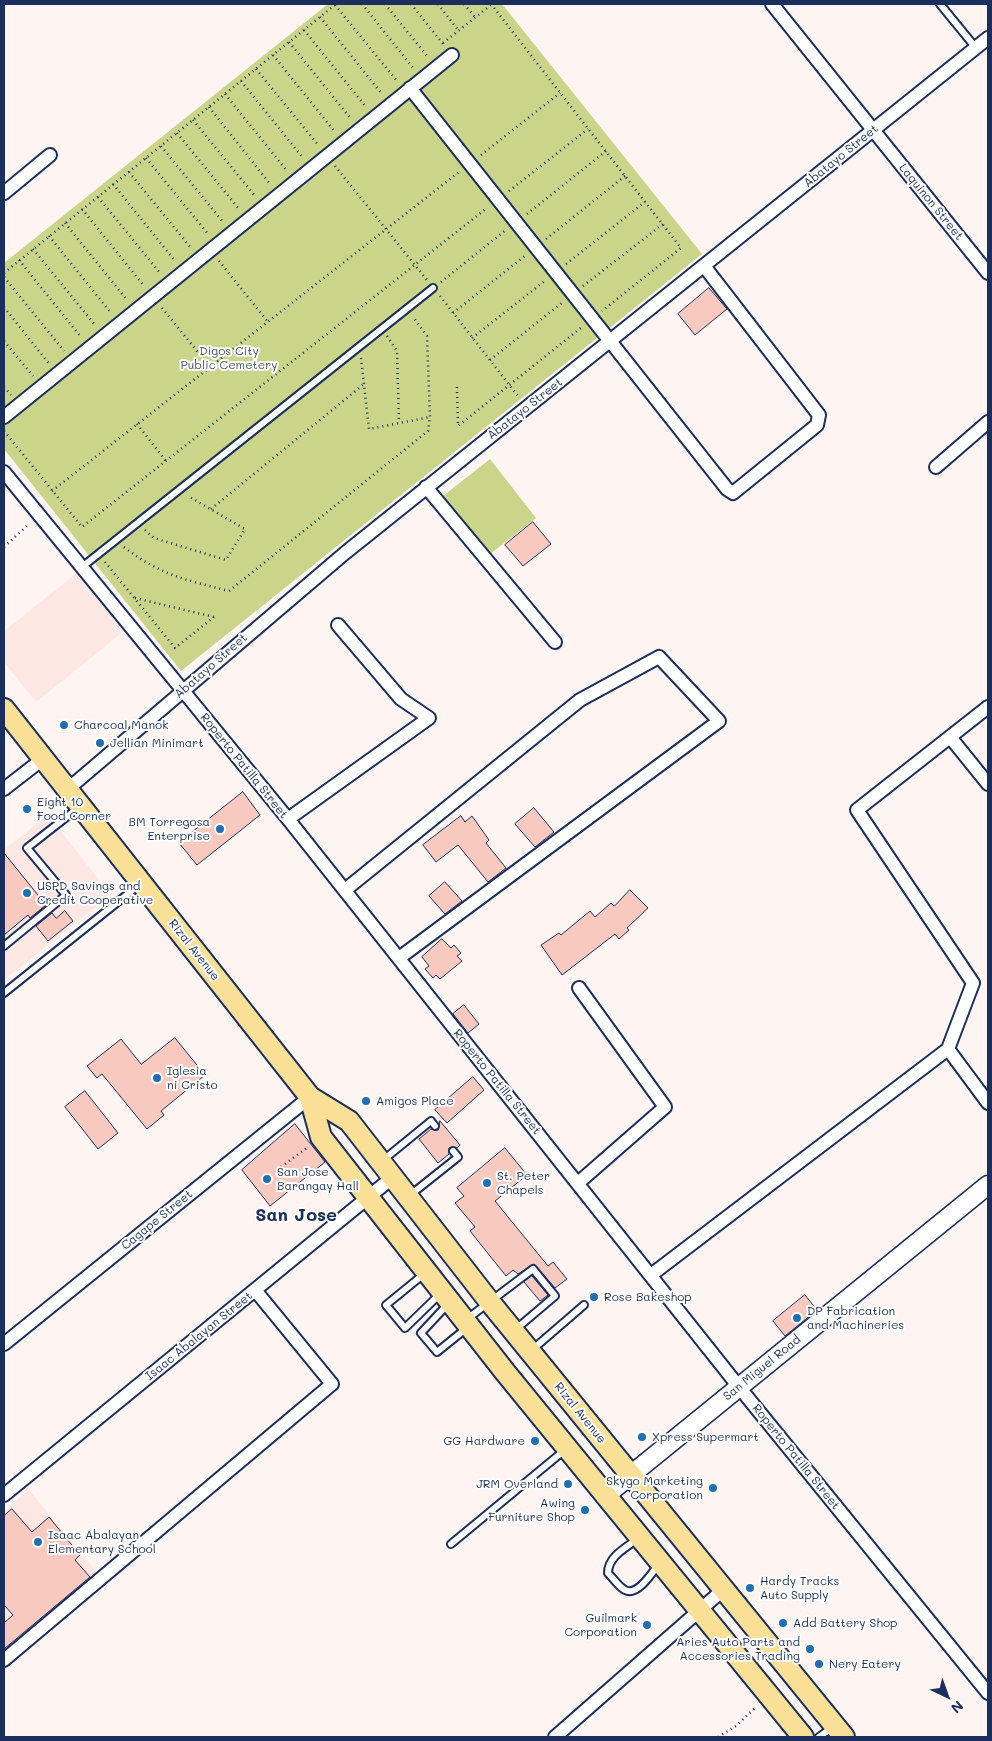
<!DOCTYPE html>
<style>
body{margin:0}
#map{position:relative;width:992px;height:1741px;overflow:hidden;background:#fef4f2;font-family:Mali,sans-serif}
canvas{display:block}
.frame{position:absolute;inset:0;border:5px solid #1b2f5e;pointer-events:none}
.north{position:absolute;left:922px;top:1671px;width:50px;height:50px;-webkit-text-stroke:4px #fff;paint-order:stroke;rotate:138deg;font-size:14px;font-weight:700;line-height:20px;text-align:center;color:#1b2f5e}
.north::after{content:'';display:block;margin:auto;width:18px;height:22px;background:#1b2f5e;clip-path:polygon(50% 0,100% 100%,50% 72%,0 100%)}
</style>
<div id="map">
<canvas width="992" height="1741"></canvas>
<div class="frame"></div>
<div class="north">N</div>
</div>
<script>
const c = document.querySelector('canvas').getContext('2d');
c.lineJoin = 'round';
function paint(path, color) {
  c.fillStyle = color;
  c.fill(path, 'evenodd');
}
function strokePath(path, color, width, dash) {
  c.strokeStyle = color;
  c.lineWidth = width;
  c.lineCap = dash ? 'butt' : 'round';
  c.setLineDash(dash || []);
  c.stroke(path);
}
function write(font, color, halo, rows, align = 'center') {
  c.font = font + ' Mali,sans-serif';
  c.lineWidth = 4;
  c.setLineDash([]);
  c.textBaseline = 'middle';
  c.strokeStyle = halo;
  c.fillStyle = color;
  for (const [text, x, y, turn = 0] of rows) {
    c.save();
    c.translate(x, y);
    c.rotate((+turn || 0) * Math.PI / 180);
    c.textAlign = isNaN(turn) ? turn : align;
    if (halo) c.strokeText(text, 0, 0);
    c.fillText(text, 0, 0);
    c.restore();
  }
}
const built = new Path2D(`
 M77 573 123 632 36 702 4 662V631Z
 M48 815 111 895 4 980V850Z
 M29 1490 98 1574 4 1653V1511Z`);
const green = new Path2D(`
 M328 4H502L702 254 181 671 4 449V263Z
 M490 459 536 518 489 555 443 496Z`);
const building = new Path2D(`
 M709 288 727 309 695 335 678 314Z
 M533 522 551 544 523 566 505 545Z
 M243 792 260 815 197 865 179 843Z
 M534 808 554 832 535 847 515 824Z
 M461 816 465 822 472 816 489 840 486 843 506 868 488 882 458 845 436 862 423 845Z
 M4 853 46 905 30 918 28 915 4 935Z
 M445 882 462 901 445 914 429 896Z
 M630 890 648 908 627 928 629 930 619 939 615 934 562 975 541 945 559 933 561 935 590 911 595 917 611 903 614 906Z
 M65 911 73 921 48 941 36 926 52 913 56 918Z
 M442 939 451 948 454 945 461 953 457 956 462 961 440 979 436 975 433 978 425 969 429 966 422 957Z
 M464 1005 479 1024 468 1033 453 1014Z
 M175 1038 205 1075 161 1111 164 1115 147 1129 102 1074 97 1078 87 1066 121 1039 141 1064Z
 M473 1077 484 1090 447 1123 435 1110Z
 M85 1091 118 1133 98 1149 65 1107Z
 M440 1121 460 1145 457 1148H449V1154L438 1163 419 1139 431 1129 438 1130Z
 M295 1124 325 1162 270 1206 242 1170Z
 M505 1148 527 1175 495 1201 548 1266 553 1262 567 1279 555 1288 534 1264 518 1274 513 1270 506 1276 470 1231 475 1227 455 1203 464 1196 457 1188Z
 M532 1276 548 1295 540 1301 524 1282Z
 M805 1295 817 1310 785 1336 773 1321Z
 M12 1509 32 1532 49 1517 80 1555 75 1560 90 1577 4 1649V1623L13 1615 4 1605V1516Z`);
const path = new Path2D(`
 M362 4 414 69
 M385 4 428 57
 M411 4 444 45
 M438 4 458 30
 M464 4 475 17
 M491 4 681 248 602 311
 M335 5 397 81
 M320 17 382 94
 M304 30 366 107
 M289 42 351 119
 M443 43 492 4
 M273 55 335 132
 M256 69 319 146
 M241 81 303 158
 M225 94 287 171
 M209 107 270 184
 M193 120 255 196
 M177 133 239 209
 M161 146 223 222
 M481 155 560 93
 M146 158 208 234
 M335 166 427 280
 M129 172 191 248
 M113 184 175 261
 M509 191 588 129
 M98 197 160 273
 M82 209 144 286
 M527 214 606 151
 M65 223 127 300
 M49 236 111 313
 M546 239 625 176
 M33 249 95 325
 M19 260 81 337
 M219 261 268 322
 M566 264 645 202
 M4 273 336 4
 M4 277 64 351
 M441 282 507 229
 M583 286 663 224
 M440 296 518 396
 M4 307 50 365
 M162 308 210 367
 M453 313 526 255
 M387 336 397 351 399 423
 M472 338 546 280
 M4 341 33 376
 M361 358 369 429 430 417
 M490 360 563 302
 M4 387 11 395
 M457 387 458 426 582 327
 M137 424 166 461
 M4 431 82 527 487 208
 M52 491 459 172
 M211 509 364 384
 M145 530 154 538 226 560 245 529 188 496
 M4 547 29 524
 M124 547C160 575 186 580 229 591L428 431 430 417 427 336 413 317
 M105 562 175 648 214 617
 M135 598 214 617
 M277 1170 308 1147
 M718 1737 736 1726 756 1707`);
const lane = new Path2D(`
 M940 4 976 48
 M82 567 433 288
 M4 946 66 895 27 848 78 808
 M4 993 139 885
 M382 1161 431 1121 435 1126
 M409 1196 458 1157 453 1151
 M424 1274 386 1305 405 1328 440 1294
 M448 1304 421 1333 437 1352 468 1327
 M467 1319 533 1269 555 1296 516 1329
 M533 1349 584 1305
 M639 1538C627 1547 608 1556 608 1573 613 1578 619 1587 625 1590 637 1597 652 1573 658 1565
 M451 1544 566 1449
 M819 1737 833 1727`);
const street = new Path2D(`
 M772 4 988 273
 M410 88 727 489 733 493 817 425 819 415 704 266
 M4 193 50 155
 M4 417 452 55
 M936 467 988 422
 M4 472 288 819 739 1387 988 1693
 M426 487 555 642
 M950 737 988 784
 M4 789 44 758
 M68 789 345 553 988 38
 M288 819 429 718 401 699 338 625
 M345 890 580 700 659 657 719 721 399 958
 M948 1049 973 983 857 810 988 707
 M578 1183 665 1107 579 988
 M651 1275 948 1049 988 1103
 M4 1344 310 1097
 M4 1495 393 1177
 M4 1660 332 1384 255 1290
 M555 1737 724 1589`);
const secondary = new Path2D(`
 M605 1496 988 1185`);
const primary = new Path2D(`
 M4 709 310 1097 349 1121 489 1301 844 1737
 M310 1097 321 1137 505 1372 803 1737`);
const markers = [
 [64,725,5,"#1f6fb2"],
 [100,743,5,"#1f6fb2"],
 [27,809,5,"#1f6fb2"],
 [220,829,5,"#1f6fb2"],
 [27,893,5,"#1f6fb2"],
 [157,1078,5,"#1f6fb2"],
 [366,1101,5,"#1f6fb2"],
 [267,1179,5,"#1f6fb2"],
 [487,1183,5,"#1f6fb2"],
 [594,1297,5,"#1f6fb2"],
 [797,1318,5,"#1f6fb2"],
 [642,1437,5,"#1f6fb2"],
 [535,1441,5,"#1f6fb2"],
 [568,1484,5,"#1f6fb2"],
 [713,1488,5,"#1f6fb2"],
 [585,1510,5,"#1f6fb2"],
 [38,1542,5,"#1f6fb2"],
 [750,1588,5,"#1f6fb2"],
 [783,1623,5,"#1f6fb2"],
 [647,1625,5,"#1f6fb2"],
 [810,1649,5,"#1f6fb2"],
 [819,1664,5,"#1f6fb2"]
];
const streetNames = [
 ["Abatayo Street",841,156,-39],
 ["Laquinon Street",931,202,51],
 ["Abatayo Street",525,409,-38],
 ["Abatayo Street",211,666,-41],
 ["Roperto Patilla Street",244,766,51],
 ["Rizal Avenue",194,950,52],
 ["Roperto Patilla Street",497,1082,51],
 ["Cagape Street",157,1220,-39],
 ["Isaac Abalayan Street",199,1336,-39],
 ["San Miguel Road",762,1368,-39],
 ["Rizal Avenue",580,1413,51],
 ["Roperto Patilla Street",796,1457,51]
];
const parkNames = [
 ["Digos City",229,351],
 ["Public Cemetery",229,365]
];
const poiNames = [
 ["Charcoal Manok",74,725],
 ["Jellian Minimart",110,743],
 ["Eight 10",37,802],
 ["Food Corner",37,816],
 ["BM Torregosa",210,822,"right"],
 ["Enterprise",210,836,"right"],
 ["USPD Savings and",37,886],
 ["Credit Cooperative",37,900],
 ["Iglesia",167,1071],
 ["ni Cristo",167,1085],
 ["Amigos Place",376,1101],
 ["San Jose",277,1172],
 ["Barangay Hall",277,1186],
 ["St. Peter",497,1176],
 ["Chapels",497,1190],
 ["Rose Bakeshop",604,1297],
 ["DP Fabrication",807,1311],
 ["and Machineries",807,1325],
 ["Xpress Supermart",652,1437],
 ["GG Hardware",525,1441,"right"],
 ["Skygo Marketing",703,1481,"right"],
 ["Corporation",703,1495,"right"],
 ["JRM Overland",558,1484,"right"],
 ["Awing",575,1503,"right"],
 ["Furniture Shop",575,1517,"right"],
 ["Isaac Abalayan",48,1535],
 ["Elementary School",48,1549],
 ["Hardy Tracks",760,1581],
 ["Auto Supply",760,1595],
 ["Guilmark",637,1618,"right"],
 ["Corporation",637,1632,"right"],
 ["Add Battery Shop",793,1623],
 ["Aries Auto Parts and",800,1642,"right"],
 ["Accessories Trading",800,1656,"right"],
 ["Nery Eatery",829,1664]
];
const districtNames = [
 ["San Jose",296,1215]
];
paint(built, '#fce7e2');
paint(green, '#cad589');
paint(building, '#f8c9be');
strokePath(building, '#1b2f5e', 1);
strokePath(lane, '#1b2f5e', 10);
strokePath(street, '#1b2f5e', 16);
strokePath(secondary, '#1b2f5e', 21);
strokePath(primary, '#1b2f5e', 24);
strokePath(path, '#1b2f5e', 2.5, [1, 4]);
strokePath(lane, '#fff', 6);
strokePath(street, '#fff', 12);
strokePath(secondary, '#fff', 18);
strokePath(primary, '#fadf96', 20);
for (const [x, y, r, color] of markers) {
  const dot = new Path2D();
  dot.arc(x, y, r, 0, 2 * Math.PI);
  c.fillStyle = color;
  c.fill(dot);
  strokePath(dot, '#fff', 2);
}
write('12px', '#1b2f5e', '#fff', streetNames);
write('12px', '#475869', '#fff', parkNames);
write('12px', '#1b2f5e', '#fff', poiNames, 'left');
write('bold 18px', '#1b2f5e', '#fff', districtNames);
</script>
